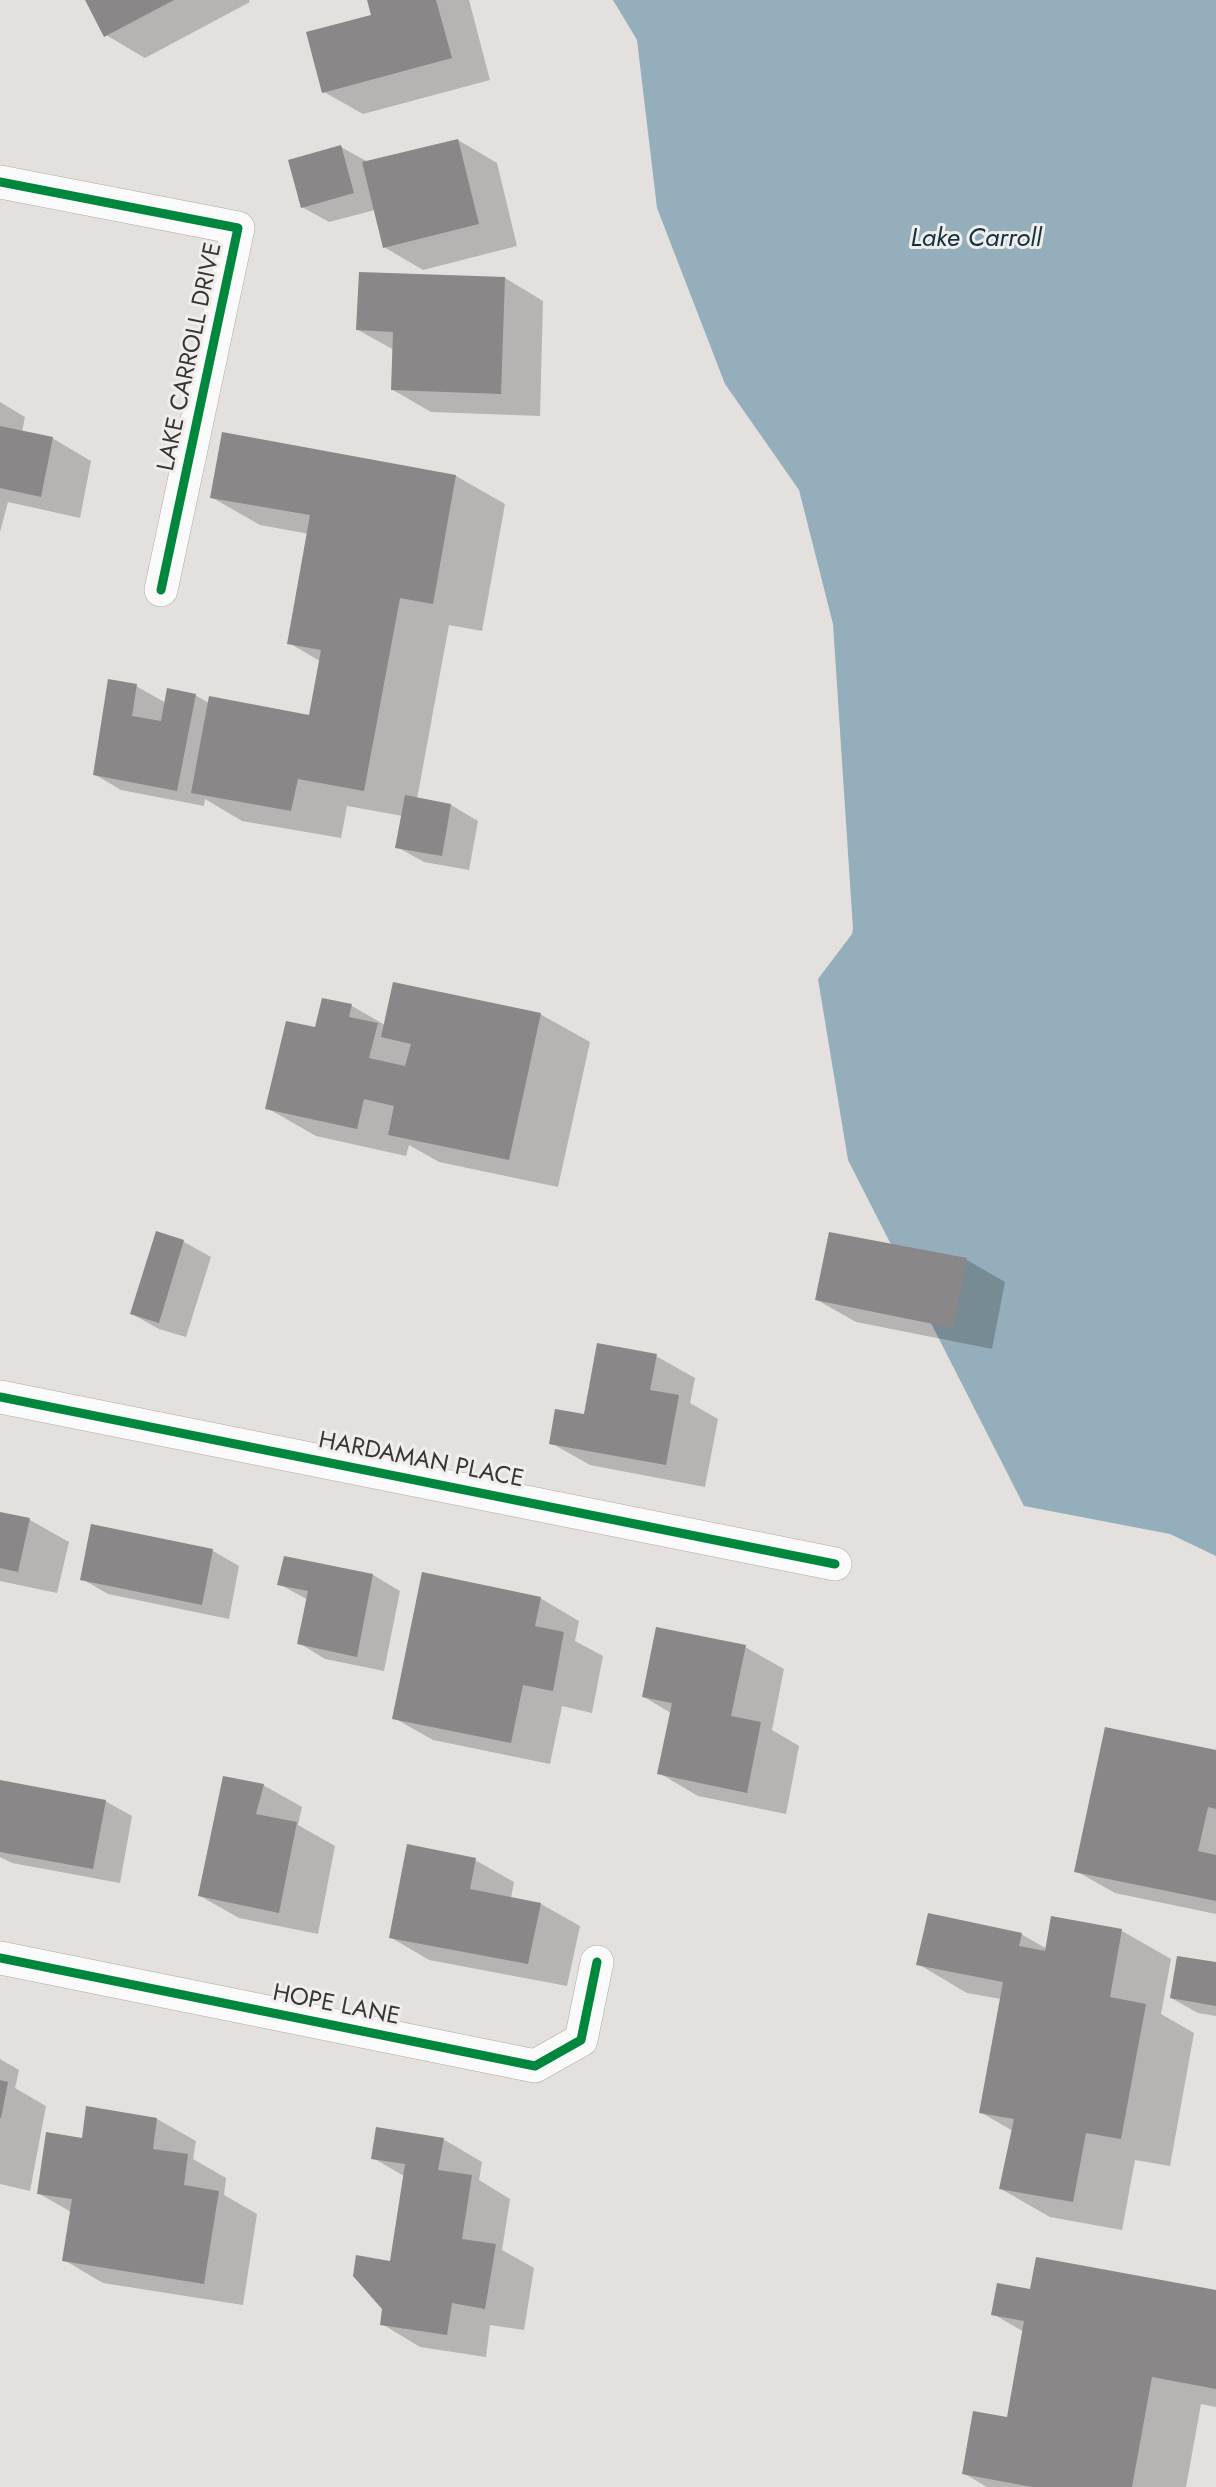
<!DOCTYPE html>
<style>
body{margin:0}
canvas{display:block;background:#e3e0de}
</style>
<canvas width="1216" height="2487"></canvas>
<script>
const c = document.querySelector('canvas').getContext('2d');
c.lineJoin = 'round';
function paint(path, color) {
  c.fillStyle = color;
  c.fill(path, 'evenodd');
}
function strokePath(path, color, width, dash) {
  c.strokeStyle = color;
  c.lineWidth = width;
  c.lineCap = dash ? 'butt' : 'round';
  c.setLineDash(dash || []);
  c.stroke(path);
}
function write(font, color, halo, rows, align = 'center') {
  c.font = font + ' Jost,sans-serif';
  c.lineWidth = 6;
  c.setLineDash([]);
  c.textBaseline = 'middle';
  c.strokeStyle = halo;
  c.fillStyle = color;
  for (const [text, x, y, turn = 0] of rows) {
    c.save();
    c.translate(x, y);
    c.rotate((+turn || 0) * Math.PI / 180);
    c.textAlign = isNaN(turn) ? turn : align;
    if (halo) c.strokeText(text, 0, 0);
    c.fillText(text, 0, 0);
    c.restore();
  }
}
const water = new Path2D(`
 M613 0H1216V1556L1170 1534 1024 1506 848 1160 818 979 852 934 853 929 833 624 799 490 725 384 657 208 637 40Z`);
const shadow = new Path2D(`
 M87 0H249L250 2 145 58 106 35Z
 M368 0H469L490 80 363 114 324 92 373 16Z
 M458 140 497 163 517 246 423 270 384 247 375 210 329 222 302 207 341 147 368 162Z
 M505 278 543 301 540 416 431 412 393 390 394 350 358 330Z
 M0 402 25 417 22 432 52 438 91 461 80 518 8 502 0 532Z
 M456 476 505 504 482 631 449 625 417 799 451 805 478 821 469 870 424 862 397 847 403 816 347 806 341 838 242 821 205 799 204 806 121 790 94 774 136 686 166 703 195 695 209 703 310 716 320 661 289 643 309 534 260 525 211 497Z
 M323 999 352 1006 385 1025 540 1014 590 1042 558 1187 439 1162 409 1145 406 1156 316 1136 267 1108 316 1029Z
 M157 1233 184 1242 211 1257 186 1337 159 1329 132 1314Z
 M967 1260 1005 1282 992 1349 856 1322 817 1300Z
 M656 1356 695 1378 690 1403 718 1419 705 1487 590 1465 551 1443Z
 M0 1513 30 1520 69 1542 57 1593 0 1581Z
 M213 1551 239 1566 229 1619 108 1594 82 1579Z
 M285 1558 373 1575 400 1591 384 1671 325 1659 299 1643 308 1600 279 1584Z
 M540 1598 579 1621 575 1641 603 1656 592 1713 562 1706 550 1764 433 1740 394 1718Z
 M745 1647 784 1669 772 1730 799 1746 786 1814 698 1796 659 1773 671 1713 644 1697Z
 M1216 1752V1914L1115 1893 1076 1871Z
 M0 1782 105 1801 132 1816 120 1883 12 1863 0 1857Z
 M263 1785 302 1807 298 1825 335 1846 318 1934 239 1918 200 1896Z
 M475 1860 514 1882 511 1898 541 1904 580 1926 567 1986 429 1960 390 1937Z
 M1052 1918 1122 1931 1171 1959 1161 2014 1194 2033 1170 2166 1135 2160 1122 2230 1050 2217 1001 2189 1013 2131 980 2112 1001 1999 967 1993 918 1964 1021 1934 1047 1949Z
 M1216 1963V2016L1198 2013 1171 1998Z
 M0 2059 19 2070 15 2088 46 2106 30 2191 0 2184Z
 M88 2108 157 2119 196 2141 193 2159 226 2178 224 2195 257 2214 243 2305 103 2283 64 2260 71 2212 38 2193 83 2139Z
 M443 2139 482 2162 479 2180 510 2199 502 2250 534 2268 524 2330 490 2325 486 2357 420 2347 382 2324 404 2176 373 2158Z
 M1031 2291H1216V2407L1201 2404 1186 2487H987L963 2473 1008 2418 1024 2332 993 2314Z`);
const building = new Path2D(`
 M85 0H174L104 37Z
 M367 0H436L452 58 322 93 306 32 371 15Z
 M458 139 479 224 383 248 362 162Z
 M341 145 354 193 301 208 288 160Z
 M359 272 505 277 501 394 391 390 393 332 356 330Z
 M0 426 53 437 41 497 0 488Z
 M222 432 456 475 433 604 400 598 364 791 298 779 291 811 191 793 209 696 309 715 321 650 287 644 310 515 210 498Z
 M108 679 137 684 132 716 161 721 167 688 196 694 177 791 93 775Z
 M405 795 451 804 442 856 395 848Z
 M393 982 541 1013 509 1160 388 1135 394 1106 364 1099 357 1129 265 1109 286 1021 315 1027 322 998 352 1004 349 1017 378 1023 369 1058 405 1066 411 1044 381 1037Z
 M156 1231 184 1240 159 1323 130 1314Z
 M829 1232 967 1258 953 1328 815 1300Z
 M597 1343 657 1354 650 1390 679 1395 666 1465 549 1444 555 1409 584 1414Z
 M0 1512 30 1518 18 1572 0 1568Z
 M91 1524 213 1549 202 1605 80 1580Z
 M284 1556 373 1574 357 1657 297 1644 308 1591 277 1585Z
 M422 1572 541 1597 535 1626 564 1632 553 1691 523 1685 511 1743 392 1719Z
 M656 1627 746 1645 731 1716 761 1722 747 1793 657 1774 672 1703 642 1697Z
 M1105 1727 1216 1750V1809L1208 1807 1198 1851 1216 1855V1901L1074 1872Z
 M223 1776 264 1784 256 1814 297 1822 279 1913 198 1896Z
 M0 1780 106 1800 93 1869 0 1852Z
 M407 1844 476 1858 470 1889 541 1903 528 1964 389 1938Z
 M928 1913 1022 1933 1019 1946 1045 1951 1051 1916 1122 1929 1110 1997 1146 2004 1121 2139 1086 2133 1073 2202 999 2189 1014 2119 979 2113 1003 1982 916 1965Z
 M1177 1956 1216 1962V2006L1170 1998Z
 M0 2080 8 2082 1 2118H0Z
 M86 2106 157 2118 153 2149 188 2154 184 2185 219 2191 204 2284 62 2261 72 2199 37 2194 46 2132 82 2138Z
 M376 2127 444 2138 438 2170 472 2175 462 2239 496 2244 485 2309 452 2303 447 2335 380 2325 382 2309 353 2276 356 2255 390 2261 405 2164 371 2159Z
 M1036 2257 1216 2290V2389L1152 2377 1132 2487H1032L962 2474 973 2411 1007 2417 1024 2321 991 2315 997 2283 1030 2289Z`);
const minor = new Path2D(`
 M0 182 238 228 161 590
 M0 1397 835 1564
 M0 1958 535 2066 581 2040 597 1962`);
const cycleway = new Path2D(`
 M0 182 238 228 161 590
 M0 1397 835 1564
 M0 1958 535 2066 581 2040 597 1962`);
const streetNames = [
 ["LAKE CARROLL DRIVE",191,357,-78],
 ["HARDAMAN PLACE",421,1461,11],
 ["HOPE LANE",336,2006,11]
];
const waterNames = [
 ["Lake Carroll",976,240]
];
paint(water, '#95aebb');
paint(shadow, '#0003');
paint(building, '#898787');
strokePath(minor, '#acaaa8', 34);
strokePath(minor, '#fbfafa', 33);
strokePath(cycleway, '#00873e', 9);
write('24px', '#393736', '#f1edea', streetNames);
write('italic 26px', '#103242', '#f1edea', waterNames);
</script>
